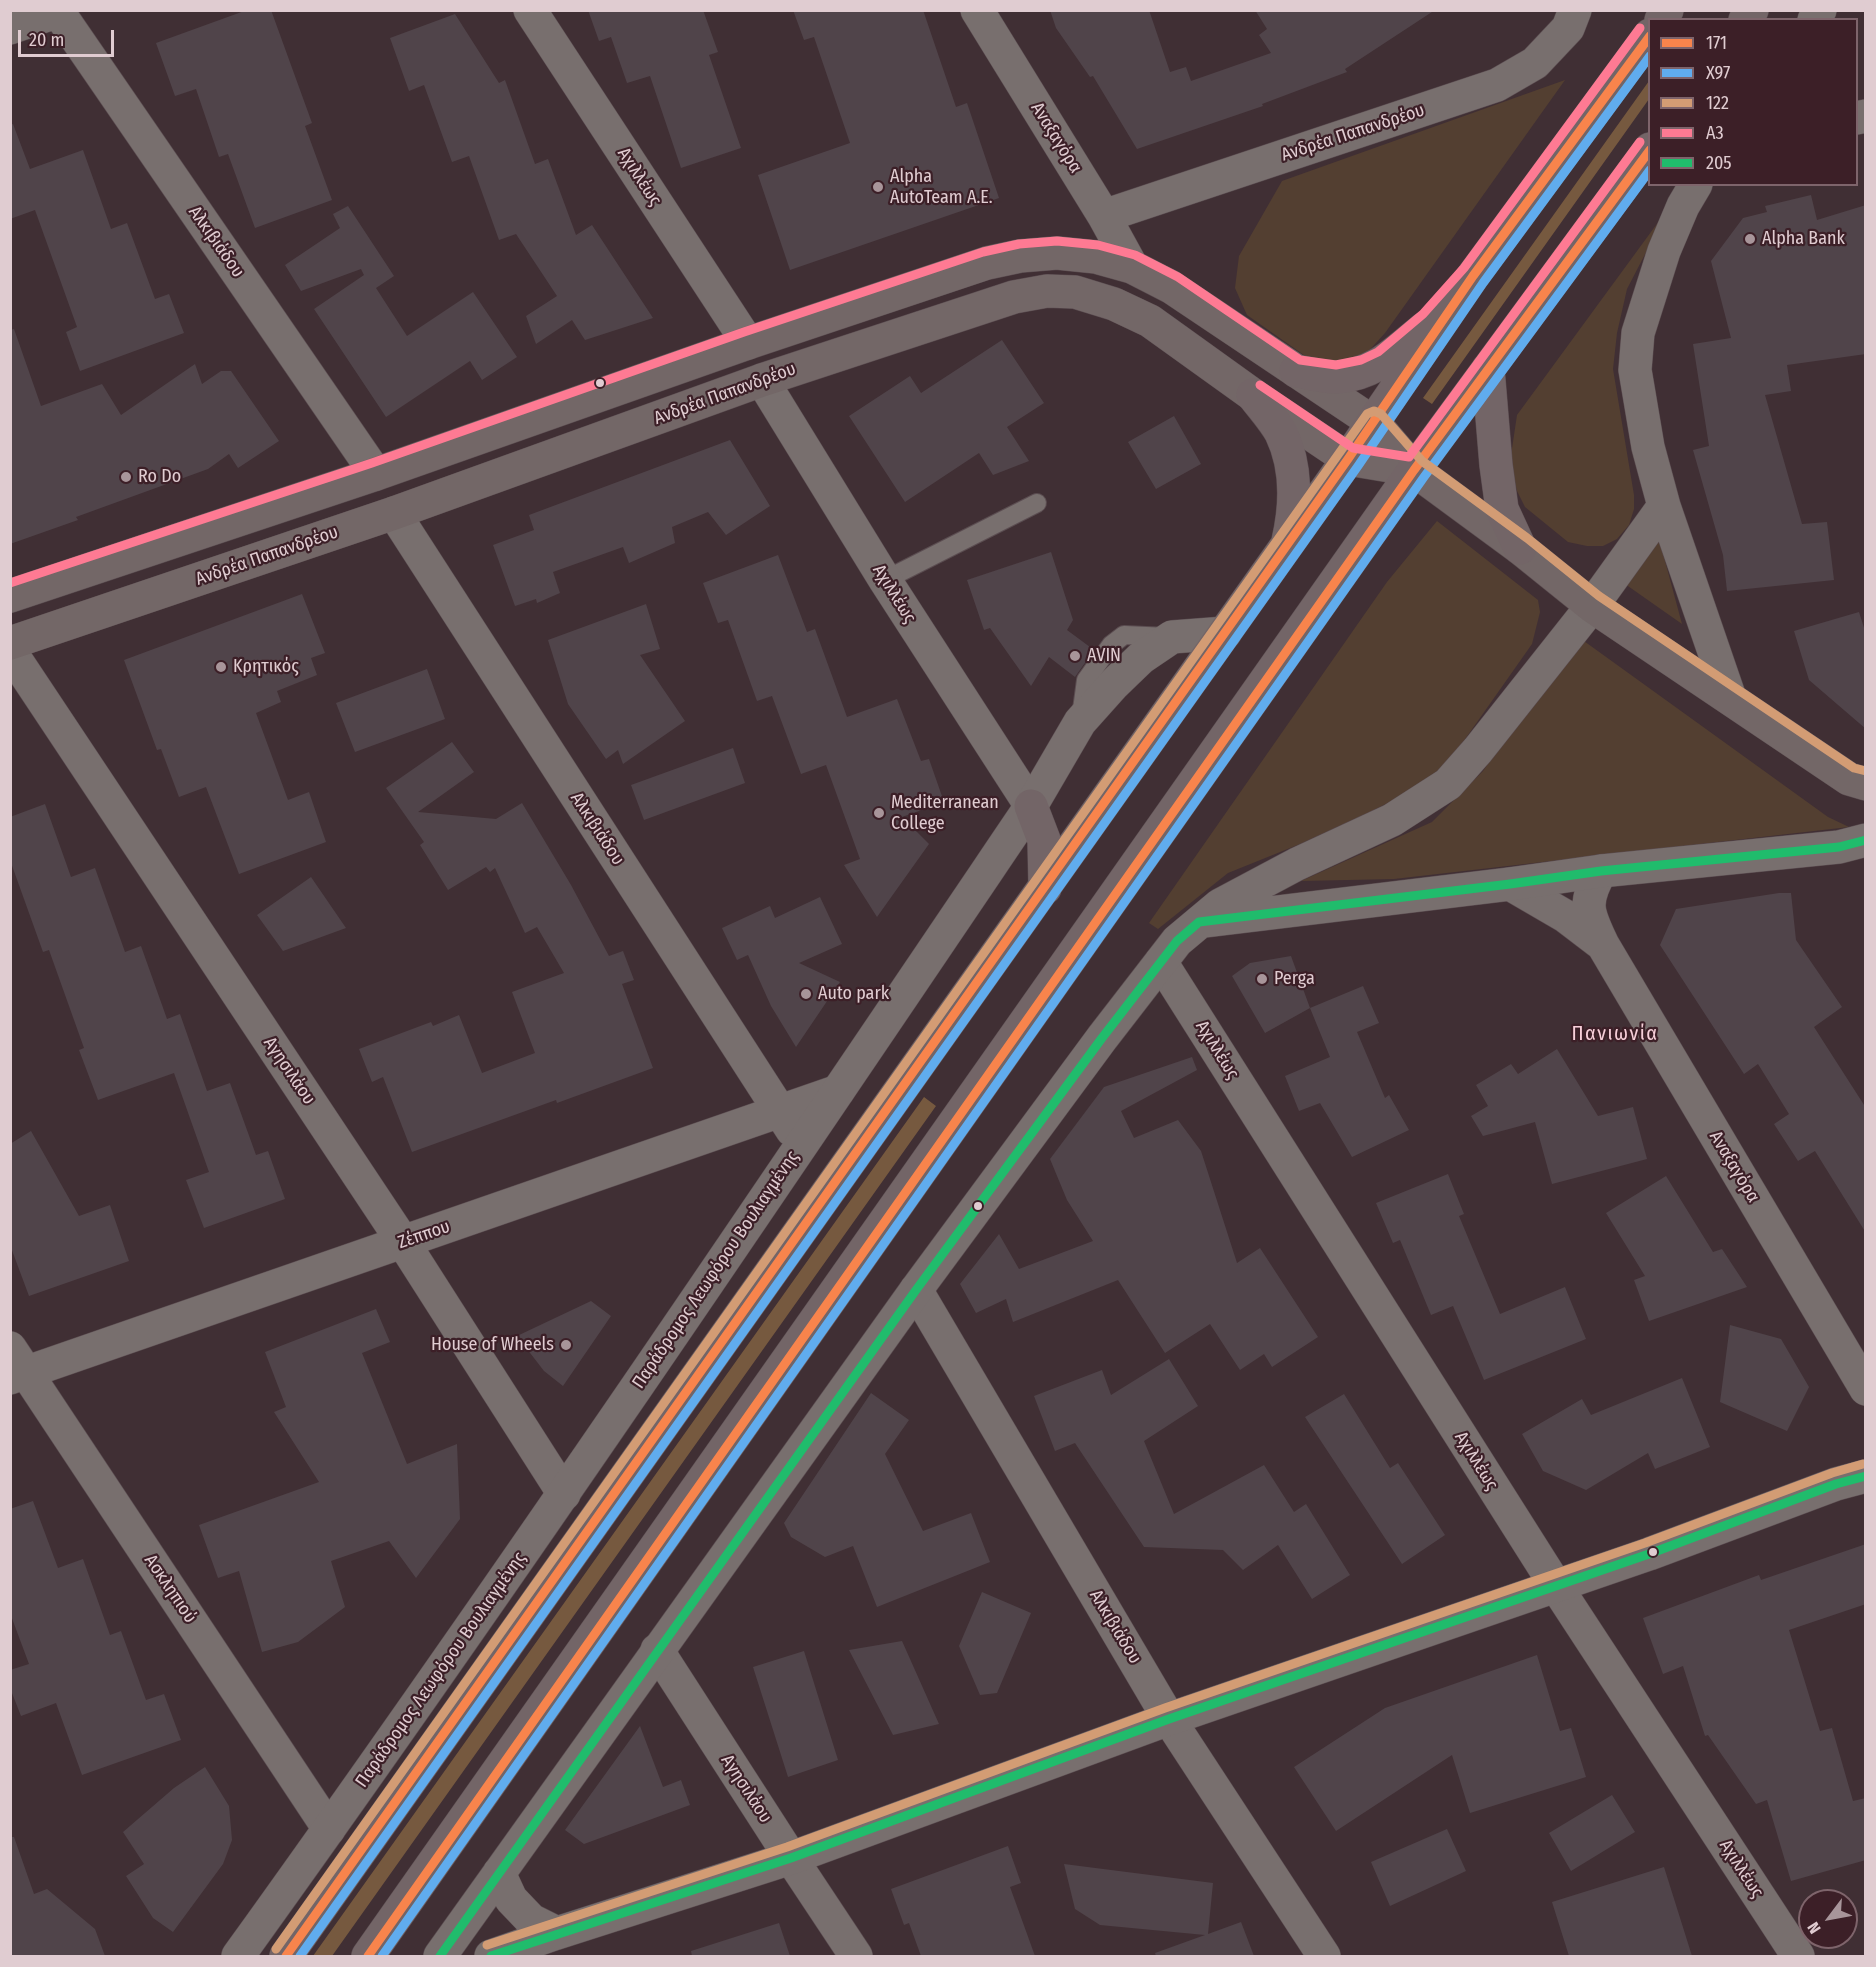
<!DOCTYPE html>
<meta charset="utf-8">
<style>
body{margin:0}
#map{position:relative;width:1876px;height:1967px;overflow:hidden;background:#402f34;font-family:"Fira Sans Condensed",sans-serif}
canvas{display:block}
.frame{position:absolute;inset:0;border:12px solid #e0ccd1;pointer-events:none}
.legend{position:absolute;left:1648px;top:18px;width:210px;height:168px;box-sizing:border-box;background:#3c1f27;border:2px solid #7e646b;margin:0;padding:8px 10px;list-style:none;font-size:18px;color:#e0ccd1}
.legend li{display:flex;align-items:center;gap:12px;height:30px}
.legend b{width:30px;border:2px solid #7e646b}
.north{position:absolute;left:1798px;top:1889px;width:60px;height:60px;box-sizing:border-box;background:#3c1f27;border:2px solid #7e646b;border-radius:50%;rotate:238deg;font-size:16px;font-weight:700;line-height:24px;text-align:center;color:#e0ccd1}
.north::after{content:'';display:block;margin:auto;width:21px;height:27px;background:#a8959a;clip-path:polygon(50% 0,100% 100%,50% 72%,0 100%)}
.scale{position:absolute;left:18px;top:30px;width:96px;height:27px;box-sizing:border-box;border:3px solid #e0ccd1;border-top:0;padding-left:8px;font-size:18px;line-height:21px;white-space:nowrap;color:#e0ccd1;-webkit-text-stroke:4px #3c1f27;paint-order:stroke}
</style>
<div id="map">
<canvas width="1876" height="1967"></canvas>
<div class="frame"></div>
<ul class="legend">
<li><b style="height:8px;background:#f8844c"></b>171</li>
<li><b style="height:8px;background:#60acee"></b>X97</li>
<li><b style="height:8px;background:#d39c74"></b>122</li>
<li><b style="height:8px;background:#fe7a93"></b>Α3</li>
<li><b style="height:8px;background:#20bc6c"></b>205</li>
</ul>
<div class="north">N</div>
<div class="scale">20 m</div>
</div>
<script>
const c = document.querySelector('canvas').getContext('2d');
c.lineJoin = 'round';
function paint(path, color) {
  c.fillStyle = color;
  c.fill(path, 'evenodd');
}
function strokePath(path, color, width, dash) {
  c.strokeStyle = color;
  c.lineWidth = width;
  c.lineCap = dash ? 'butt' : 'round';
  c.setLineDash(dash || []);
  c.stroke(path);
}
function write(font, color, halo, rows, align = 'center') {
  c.font = font + ' "Fira Sans Condensed",sans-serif';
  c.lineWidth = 4.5;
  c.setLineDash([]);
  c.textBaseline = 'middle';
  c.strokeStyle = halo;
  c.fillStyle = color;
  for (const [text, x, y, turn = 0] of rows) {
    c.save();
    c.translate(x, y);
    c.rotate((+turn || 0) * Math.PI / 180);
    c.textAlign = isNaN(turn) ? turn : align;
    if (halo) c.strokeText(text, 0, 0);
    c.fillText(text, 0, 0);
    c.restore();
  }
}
const green = new Path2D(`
 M1565 80 1385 333 1365 355 1336 365 1308 358 1247 315 1235 288 1239 256 1282 181Z
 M1670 206 1627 289 1617 333 1613 369 1634 495V509L1629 525 1617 539 1603 546H1587L1568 542 1525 507 1517 491 1510 462 1517 415Z
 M1437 521 1538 600 1540 612 1532 644 1463 742 1441 768 1411 791 1370 812 1300 844 1228 873 1158 929 1149 923 1387 582Z
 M1658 535 1682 624 1625 584Z
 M1577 636 1828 817 1849 827 1394 879 1301 881 1432 822 1483 771Z`);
const forest = new Path2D(`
 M1649 81V99L1432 404 1423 398Z
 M924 1097 936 1106 332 1956H313Z`);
const building = new Path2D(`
 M247 10H271L312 123 305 126 332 200 255 228 228 154 219 157 196 89 175 96 156 43Z
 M588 10H703L718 52 709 55 741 148 681 168 650 76 627 83 611 37 599 41Z
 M793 10H923L956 107 967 103 999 198 790 270 758 175 850 143 814 37 804 40Z
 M1050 10H1149L1170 72 1186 67 1191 81 1271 53 1259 35 1267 29 1255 10H1435L1345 69 1347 72 1262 104 1263 106 1137 149 1093 76 1090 77 1056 28Z
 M455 14 499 83 505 80 535 164 548 159 576 235 592 225 653 318 585 340 572 320 536 344 526 316 557 296 516 234 499 240 469 156 452 162 424 85 409 91 390 38Z
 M13 124 30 169 83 150 111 229 127 223 155 299 169 294 184 333 80 371 66 332 77 327 35 210 10 219V125Z
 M1811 195 1817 220 1866 205V354L1787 365 1791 391 1765 395 1802 524 1827 522 1834 580 1727 591 1723 555 1693 450 1709 446 1693 344 1731 338 1711 261 1743 218 1767 212 1765 206Z
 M348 206 394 276 376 288 407 336 473 292 517 357 482 380 470 361 386 417 314 309 364 275 361 269 301 291 285 265 340 228 333 214Z
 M14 329 41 406 102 384 121 415 195 364 202 384 221 371H231L279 441 238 468 229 454 208 469 76 517 78 520 10 544V330Z
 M1002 340 1044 403 1007 427 1029 461 993 475 979 453 905 502 849 416 910 376 921 393Z
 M1174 416 1201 464 1156 489 1128 442Z
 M730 440 770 506 726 535 708 512 672 527 675 543 629 563 623 547 553 572 560 593 537 603 536 599 515 606 493 545 534 530 529 515Z
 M1051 552 1073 620 1067 630 1094 650 1075 677 1049 657 1031 686 990 628 984 630 967 580Z
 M778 555 807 632 815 629 847 717 897 699 921 761 929 759 944 802 902 817 929 844 877 917 844 865 860 859 826 765 801 774 772 696 757 701 728 620 718 623 703 583Z
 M302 594 325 653 311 658 317 675 277 691 281 702 256 713 288 800 309 792 326 842 239 874 206 787 179 797 161 749 157 750 124 660Z
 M646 604 660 649 640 655 685 721 623 764 618 750 606 759 568 704 548 640Z
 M1859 612 1866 634V729L1809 680 1794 631Z
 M427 669 445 719 355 752 336 703Z
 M452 742 474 772 418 812 496 819 522 803 571 885 609 956 623 951 634 980 622 984 653 1068 557 1103 556 1100 412 1152 383 1077 372 1082 359 1049 431 1022 433 1026 459 1015 482 1073 535 1053 512 992 564 973 537 927 525 933 495 868 490 872 486 867 448 890 420 845 424 842 386 788Z
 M733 748 745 783 644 820 631 785Z
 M45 804 71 877 95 868 125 952 141 946 167 1019 180 1014 207 1091 230 1083 256 1155 268 1151 285 1199 204 1228 186 1180 209 1172 174 1073 98 1100 79 1050 84 1048 49 950 43 952 10 860V817Z
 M311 877 346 928 283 951 257 915Z
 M1779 893H1791L1796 940 1842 1007 1814 1027 1866 1108V1233L1815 1151 1798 1161 1774 1124 1789 1114 1758 1064 1744 1074 1660 945 1676 909Z
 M820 897 842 944 799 963 840 982 796 1047 771 1006 748 955 737 960 722 928 770 906 775 918Z
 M1291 956 1310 1008 1265 1033 1232 976 1250 963Z
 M1363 986 1379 1023 1357 1032 1385 1098 1389 1095 1409 1130 1352 1157 1320 1103 1299 1111 1285 1076 1330 1057 1310 1008Z
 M1557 1049 1598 1116 1633 1107 1647 1159 1552 1184 1535 1122 1483 1136 1471 1116 1488 1106 1476 1085 1511 1064 1518 1074Z
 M1192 1057 1197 1070 1121 1111 1134 1138 1178 1120 1201 1151 1237 1263 1260 1248 1318 1337 1272 1367 1264 1354 1240 1370 1210 1324 1165 1353 1118 1280 1013 1322 1006 1299 976 1313 960 1284 999 1234 1019 1269 1093 1241 1067 1200 1050 1159 1104 1087Z
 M31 1131 79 1216 110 1205 129 1261 29 1296 10 1245V1144Z
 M1448 1174 1464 1214 1459 1216 1500 1314 1565 1287 1586 1339 1484 1380 1453 1306 1431 1315 1400 1240 1393 1243 1376 1203Z
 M1666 1176 1713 1252 1722 1249 1747 1287 1649 1321 1634 1280 1645 1276 1606 1213Z
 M591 1301 611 1316 563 1386 544 1371 517 1336Z
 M376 1309 390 1342 362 1353 407 1464 457 1444 460 1519 416 1578 389 1541 331 1561 345 1607 298 1642 262 1652 239 1571 218 1578 199 1525 319 1482 274 1412 286 1407 265 1352Z
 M1730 1325 1781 1339 1809 1387 1787 1431 1720 1402Z
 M1169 1359 1198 1406 1144 1441 1174 1514 1264 1465 1294 1512 1306 1504 1350 1575 1312 1599 1278 1545 1243 1570 1223 1550 1144 1547 1075 1443 1055 1451 1034 1396 1102 1370 1111 1395Z
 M1682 1378 1710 1447 1655 1469 1648 1453 1586 1490 1543 1471 1522 1434 1582 1399 1591 1415Z
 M871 1393 909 1420 885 1454 923 1531 971 1513 990 1562 877 1607 853 1546 825 1557 791 1537 784 1523Z
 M1344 1394 1390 1468 1398 1463 1445 1535 1402 1564 1305 1417Z
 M33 1501 58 1568 83 1559 110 1635 121 1631 146 1700 164 1694 181 1740 82 1775 56 1703 21 1716 10 1688V1670L29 1664 10 1613V1509Z
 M1866 1544V1604L1789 1630 1820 1731 1832 1728 1853 1801 1866 1798V1860L1791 1881 1767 1800 1756 1804 1708 1735 1705 1736 1683 1666 1663 1674 1643 1618 1759 1575 1761 1580Z
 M982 1592 1031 1613 997 1693 980 1695 959 1646Z
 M902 1641 939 1724 893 1735 849 1650Z
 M804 1651 838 1760 788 1777 753 1667Z
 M1537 1655 1560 1731 1571 1728 1586 1777 1470 1813 1452 1755 1336 1831 1294 1767 1385 1708Z
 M640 1726 663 1787 681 1780 690 1805 584 1844 565 1830Z
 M205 1767 229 1806 232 1840 223 1864 173 1932 153 1918 126 1876 144 1864 123 1832 174 1788Z
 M1612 1795 1635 1832 1571 1871 1549 1833Z
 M1447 1829 1466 1871 1390 1906 1371 1862Z
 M10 1837H14L34 1894 47 1889 95 1929 105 1956H10Z
 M1008 1846 1021 1883 1010 1887 1035 1956H921L909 1923 904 1925 891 1889Z
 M1064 1864 1213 1883 1208 1934 1241 1922 1254 1956H1156L1155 1953 1205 1935 1100 1925 1075 1909Z
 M1664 1867 1692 1956H1569L1552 1902Z
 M779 1923 790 1956H692L691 1951Z`);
const service = new Path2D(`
 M885 580 1037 503
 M1081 717 1086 680 1111 645 1124 635 1168 637`);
const minor = new Path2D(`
 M57 10 376 474
 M530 10 748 343
 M977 10 1104 216 1132 267
 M1814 20 1820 10
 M10 28 62 10
 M1104 216 1497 85 1535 63 1568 28 1575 10
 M762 380 885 580 1031 806
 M394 513 792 1130
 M10 651 403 1242 564 1494
 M1601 871C1582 904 1588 913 1603 945L1866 1389
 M1510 884 1565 916 1603 945
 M1161 962 1556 1586 1798 1956
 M916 1290 1169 1719 1324 1956
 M10 1348 329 1829
 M10 1378 838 1091
 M657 1650 791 1858 856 1956`);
const tertiary = new Path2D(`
 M1856 118 1866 116
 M1696 184 1683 206 1664 251 1638 333 1635 370 1648 447 1664 506 1730 698
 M1204 921 1510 884 1601 871 1839 847 1866 840
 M499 1873 511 1899 531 1920 557 1933
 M238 1956C510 1578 770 1192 1031 806L1080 722 1114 684 1141 658 1172 637 1225 633
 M440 1956 916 1290 1102 1038 1177 941 1220 905 1297 864 1392 820 1448 784 1478 750 1592 606 1664 506
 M491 1956 557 1933 791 1858 1169 1719 1649 1554 1836 1484 1866 1476`);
const secondary = new Path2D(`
 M10 596 376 474 748 343 987 263 1020 256 1057 253 1096 257 1132 267 1171 287 1374 423 1414 470 1520 548 1592 606 1849 779 1866 784
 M10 643 394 513 762 380 1014 297 1047 291 1075 292 1114 304 1150 321 1253 395 1348 459 1414 470`);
const primary = new Path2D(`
 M1661 20 1667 10
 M1745 20 1752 10
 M1488 369 1496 465 1502 509 1520 548
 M1296 371C1309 373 1325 378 1338 377 1376 374 1396 351 1425 328
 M1253 395C1262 407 1274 420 1281 433 1297 466 1296 506 1288 541
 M1031 806 1044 840 1045 888
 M286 1956 1348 459 1473 276 1650 35
 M368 1956 1414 470 1650 149`);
const bus1 = new Path2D(`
 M286 1956 1348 459 1473 276 1650 36
 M368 1956 1414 470 1650 150`);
const bus2 = new Path2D(`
 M300 1956 1358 466 1483 283 1650 56
 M382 1956 1424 477 1650 170`);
const bus3 = new Path2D(`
 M487 1945 787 1847 1165 1708 1645 1543 1832 1473 1863 1464
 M276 1949 1367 414 1374 411 1381 414 1422 461 1527 538 1599 596 1854 768 1866 771`);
const bus4 = new Path2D(`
 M1260 385 1353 448 1409 457 1640 142
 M10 583 372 463 744 332 983 252 1019 244 1057 241 1098 245 1135 255 1178 277 1300 360 1336 365 1361 360 1378 352 1423 314 1464 268 1640 28`);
const bus5 = new Path2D(`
 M440 1956 916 1290 1102 1038 1177 941 1199 922 1510 884 1601 871 1839 847 1866 840
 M491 1956 791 1858 1169 1719 1649 1554 1836 1484 1866 1476`);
const markers = [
 [878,187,6,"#a8959a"],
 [1750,239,6,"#a8959a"],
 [600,383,5,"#e0ccd1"],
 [126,477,6,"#a8959a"],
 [1075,656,6,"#a8959a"],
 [221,667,6,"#a8959a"],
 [879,813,6,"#a8959a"],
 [1262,979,6,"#a8959a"],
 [806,994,6,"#a8959a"],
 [978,1206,5,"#e0ccd1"],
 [566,1345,6,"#a8959a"],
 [1653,1552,5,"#e0ccd1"]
];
const streetNames = [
 ["Ανδρέα Παπανδρέου",1353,133,-18],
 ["Αναξαγόρα",1056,138,58],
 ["Αχιλλέως",639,177,57],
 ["Αλκιβιάδου",216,242,55],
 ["Ανδρέα Παπανδρέου",725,394,-20],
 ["Ανδρέα Παπανδρέου",267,556,-19],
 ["Αχιλλέως",894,594,58],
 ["Αλκιβιάδου",597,829,57],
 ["Αχιλλέως",1217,1050,58],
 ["Αγησιλάου",289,1071,56],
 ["Αναξαγόρα",1734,1167,59],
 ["Ζέππου",424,1235,-19],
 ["Παράδρομος Λεωφόρου Βουλιαγμένης",716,1270,-56],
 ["Αχιλλέως",1476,1461,58],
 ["Ασκληπιού",170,1589,56],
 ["Αλκιβιάδου",1115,1627,59],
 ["Παράδρομος Λεωφόρου Βουλιαγμένης",441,1670,-55],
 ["Αγησιλάου",746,1789,57],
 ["Αχιλλέως",1741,1869,57]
];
const poiNames = [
 ["Alpha",890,177],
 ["AutoTeam Α.Ε.",890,198],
 ["Alpha Bank",1762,239],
 ["Ro Do",138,477],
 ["AVIN",1087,656],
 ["Κρητικός",233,667],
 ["Mediterranean",891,803],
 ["College",891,824],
 ["Perga",1274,979],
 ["Auto park",818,994],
 ["House of Wheels",554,1345,"right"]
];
const neighbourhoodNames = [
 ["Πανιωνία",1615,1034]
];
paint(green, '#533f31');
paint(forest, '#76593f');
paint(building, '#50444a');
strokePath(service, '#5b4d51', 20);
strokePath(minor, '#5b4d51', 34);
strokePath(tertiary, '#5b4d51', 34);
strokePath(secondary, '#5b4d51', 34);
strokePath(primary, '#5b4d51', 34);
strokePath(service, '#786f6e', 18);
strokePath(minor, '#786f6e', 33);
strokePath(tertiary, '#786f6e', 33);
strokePath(secondary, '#736767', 33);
strokePath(primary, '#736567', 33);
strokePath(bus1, '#f8844c', 9);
strokePath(bus2, '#60acee', 9);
strokePath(bus3, '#d39c74', 9);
strokePath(bus4, '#fe7a93', 9);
strokePath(bus5, '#20bc6c', 9);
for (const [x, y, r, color] of markers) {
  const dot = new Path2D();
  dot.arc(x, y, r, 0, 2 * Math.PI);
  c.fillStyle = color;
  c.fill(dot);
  strokePath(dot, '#3c1f27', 2);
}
write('18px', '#e0ccd1', '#3c1f27', streetNames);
write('18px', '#e0ccd1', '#3c1f27', poiNames, 'left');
c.letterSpacing = '1.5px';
write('20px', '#f7cfd9', '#3c1f27', neighbourhoodNames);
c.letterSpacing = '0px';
</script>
